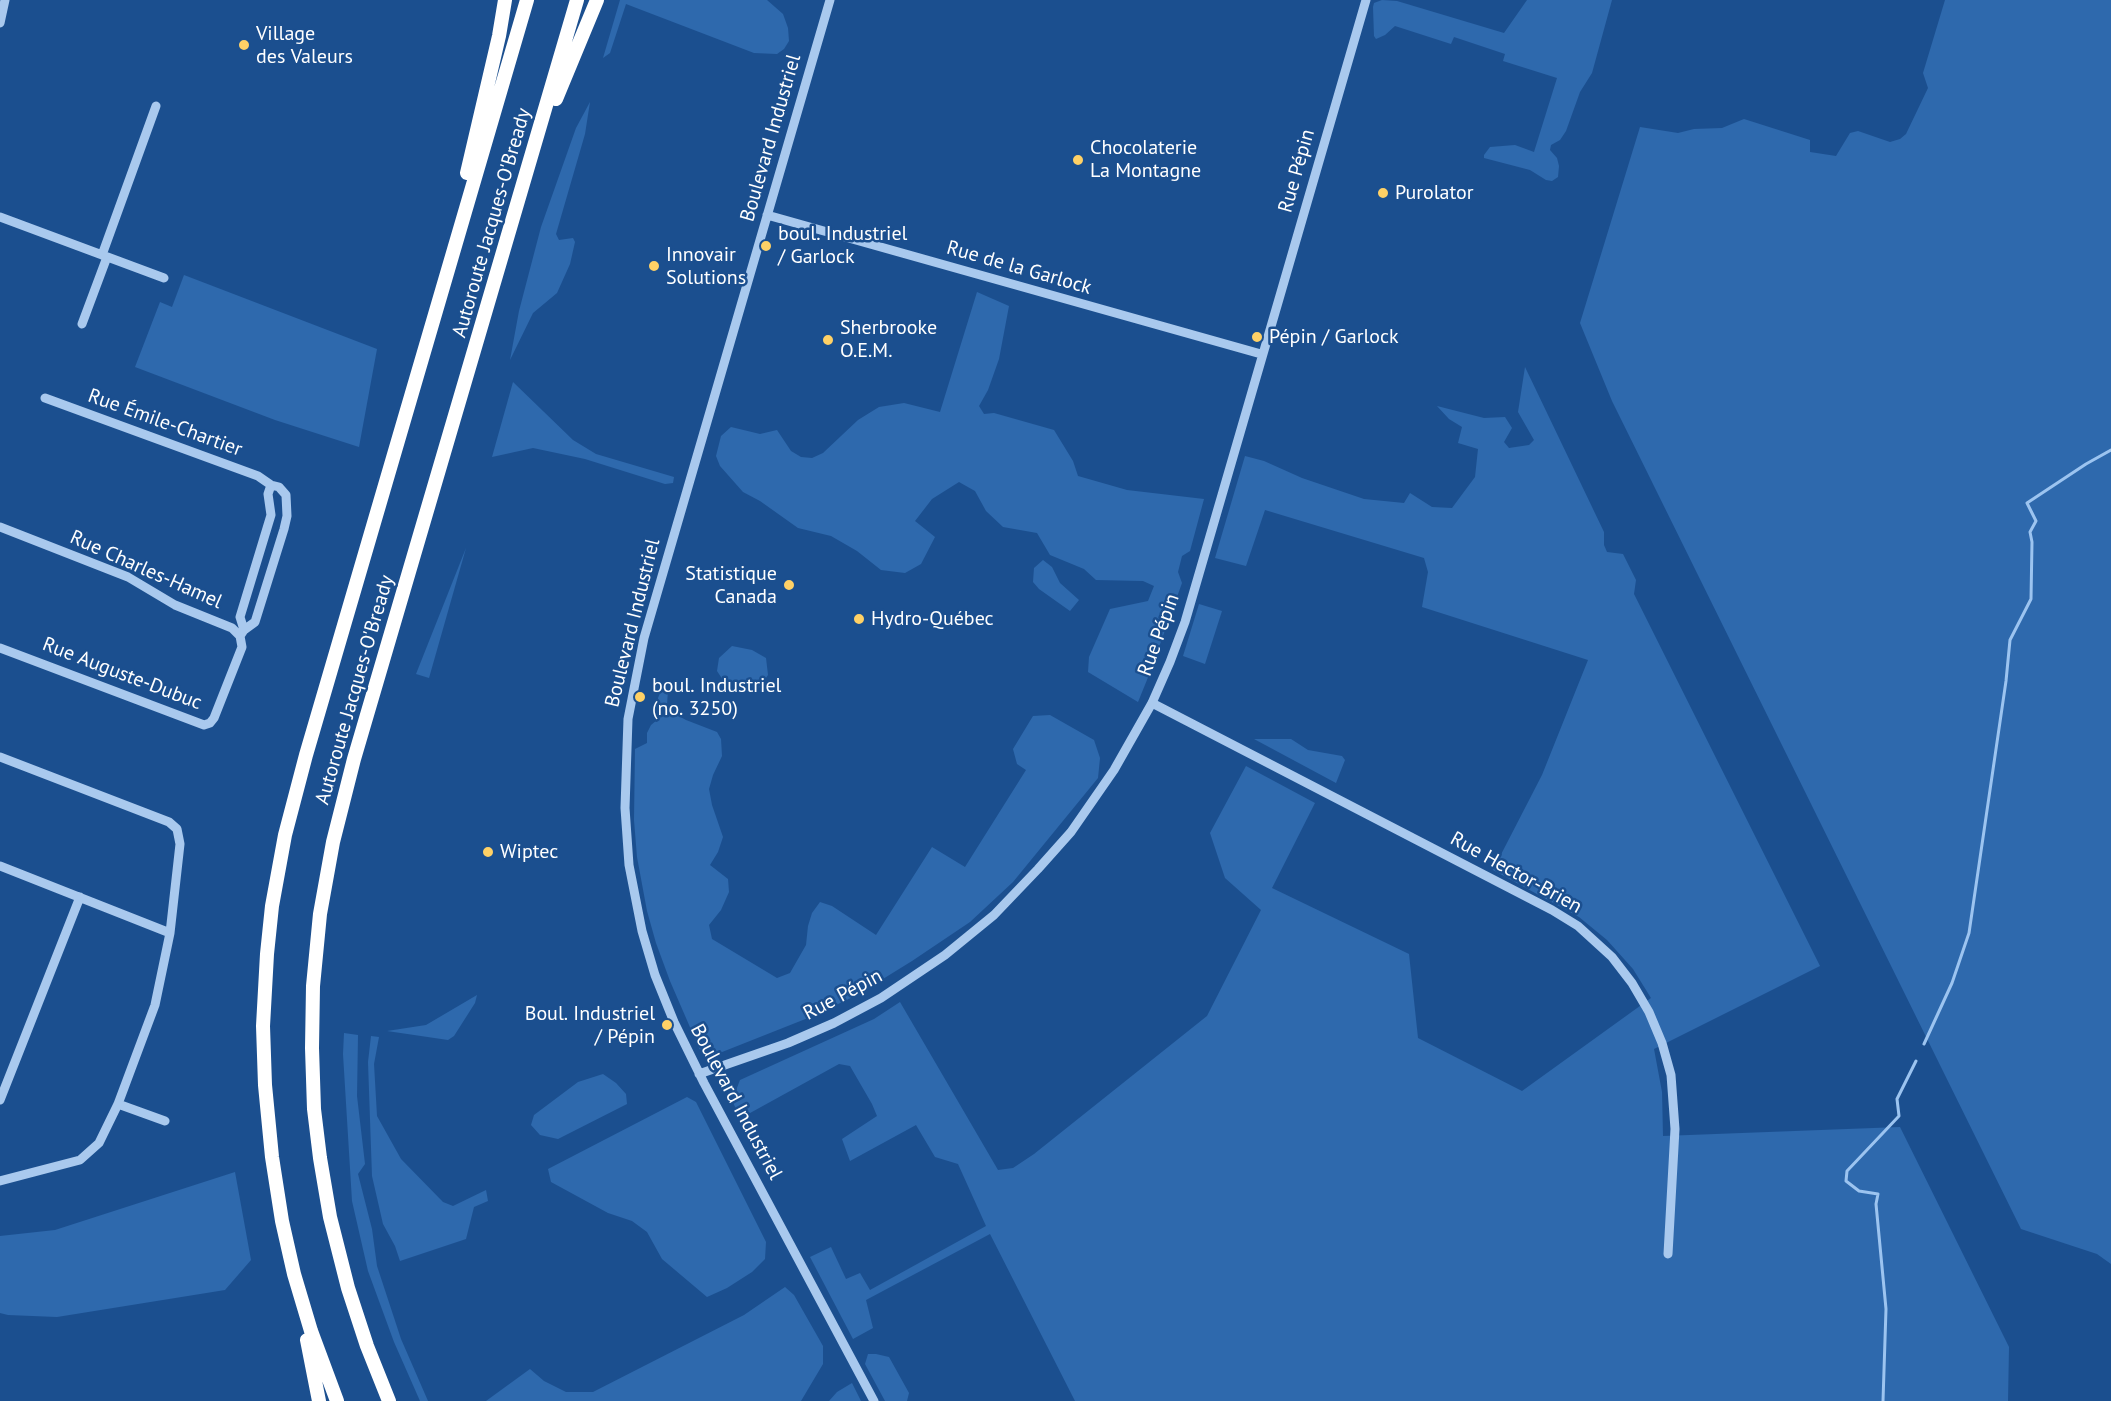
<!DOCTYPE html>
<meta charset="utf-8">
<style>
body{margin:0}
canvas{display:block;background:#1b4f8f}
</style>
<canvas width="2111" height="1401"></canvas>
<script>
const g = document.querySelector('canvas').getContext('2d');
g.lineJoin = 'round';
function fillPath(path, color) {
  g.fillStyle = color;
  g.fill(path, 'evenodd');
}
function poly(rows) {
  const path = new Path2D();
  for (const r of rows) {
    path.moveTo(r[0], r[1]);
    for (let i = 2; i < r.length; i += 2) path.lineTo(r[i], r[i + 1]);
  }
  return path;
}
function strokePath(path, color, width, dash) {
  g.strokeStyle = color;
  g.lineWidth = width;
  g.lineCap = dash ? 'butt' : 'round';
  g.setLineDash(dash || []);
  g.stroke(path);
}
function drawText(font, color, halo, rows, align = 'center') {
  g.font = font + ' "PT Sans",sans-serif';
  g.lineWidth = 5;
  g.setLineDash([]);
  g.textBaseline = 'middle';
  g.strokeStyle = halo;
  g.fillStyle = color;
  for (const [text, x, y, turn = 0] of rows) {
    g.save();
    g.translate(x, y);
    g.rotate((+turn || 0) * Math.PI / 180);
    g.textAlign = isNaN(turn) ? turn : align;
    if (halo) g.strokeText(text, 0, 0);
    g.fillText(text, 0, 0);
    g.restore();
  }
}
fillPath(poly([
 [620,0,767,0,783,14,788,28,789,41,784,49,777,54,754,53,626,4,610,53,603,58],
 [1382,0,1397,1,1504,33,1527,0,1612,0,1592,73,1580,92,1566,131,1560,140,1551,145,1550,150,1557,158,1559,166,1558,177,1552,181,1546,180,1530,170,1484,158,1484,155,1490,147,1515,145,1534,152,1557,78,1503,61,1505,54,1454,37,1451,44,1395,26,1385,35,1376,39,1374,36,1373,7,1374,3],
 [1945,0,2111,0,2111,1264,2097,1254,2021,1229,1612,401,1580,323,1640,127,1678,133,1694,129,1722,128,1744,119,1810,140,1810,152,1836,156,1850,133,1858,131,1890,142,1900,139,1906,134,1928,88,1923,73],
 [590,102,585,134,556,234,559,240,573,238,575,242,570,264,557,293,533,313,510,360,519,311,541,227,576,128],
 [184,275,377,349,359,447,275,420,135,367,160,302,172,307],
 [977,292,1009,306,999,359,988,390,979,406,984,414,994,413,1054,430,1073,461,1078,476,1127,490,1204,499,1190,551,1182,556,1178,572,1182,583,1149,675,1138,702,1088,672,1089,657,1110,609,1148,601,1154,586,1143,581,1096,580,1084,569,1050,555,1037,533,1003,527,986,511,975,491,959,482,932,499,915,521,935,537,921,564,905,573,881,570,857,551,831,536,798,528,760,501,743,492,720,466,716,456,721,436,731,427,760,434,777,430,791,451,801,457,812,458,823,453,858,420,879,407,904,403,940,412],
 [1525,367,1604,532,1604,545,1607,552,1623,554,1636,580,1634,594,1820,966,1654,1049,1662,1092,1663,1136,1900,1127,2009,1347,2008,1401,1075,1401,990,1234,866,1300,873,1328,853,1339,810,1257,831,1247,846,1279,860,1273,870,1290,986,1226,958,1164,935,1157,916,1125,850,1161,842,1139,877,1116,872,1104,850,1066,839,1064,741,1118,732,1101,740,1080,874,1019,900,1002,998,1170,1013,1168,1034,1154,1207,1016,1261,910,1225,878,1210,833,1246,766,1315,803,1272,888,1409,954,1418,1038,1522,1091,1651,998,1633,969,1607,940,1579,917,1493,870,1542,775,1588,660,1422,607,1428,572,1424,558,1265,510,1246,566,1215,558,1245,456,1264,461,1302,478,1364,499,1404,503,1410,493,1432,507,1452,508,1475,477,1478,449,1458,443,1462,427,1449,419,1437,406,1484,418,1505,417,1512,428,1504,442,1509,448,1529,445,1534,440,1518,412],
 [513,382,573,440,596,454,674,477,673,483,665,484,585,459,533,448,492,457],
 [466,548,429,678,416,674],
 [1043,560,1052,567,1060,583,1079,600,1070,611,1039,589,1033,582,1034,568],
 [1199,604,1222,611,1205,664,1183,656],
 [732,646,752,650,766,658,768,675,759,688,754,692,751,693,737,684,723,680,717,671,719,658],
 [662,688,668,690,667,705,673,713,686,720,717,732,721,739,722,756,713,775,709,789,712,805,723,837,718,852,710,865,728,879,729,892,721,910,709,925,712,939,777,978,790,973,806,945,808,926,812,913,820,902,832,906,876,935,932,847,965,867,1026,770,1017,764,1013,749,1033,716,1050,715,1094,740,1100,758,1098,778,1013,882,970,922,912,961,857,995,813,1016,712,1056,704,1056,699,1048,670,981,656,943,647,911,637,857,634,820,635,749,647,743,647,733,651,725,657,720,660,714,658,698],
 [1254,739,1291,739,1308,750,1342,756,1345,760,1336,783],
 [477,995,475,1003,454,1036,448,1040,387,1031,426,1025],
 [344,1033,358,1035,357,1096,365,1164,358,1174,372,1229,377,1266,401,1339,428,1401,420,1401,394,1342,368,1271,352,1201,343,1054],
 [371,1036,379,1037,374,1064,377,1116,401,1159,443,1202,453,1206,486,1190,488,1201,474,1207,466,1239,400,1261,395,1246,383,1224,372,1176,368,1062],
 [603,1074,616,1083,626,1094,627,1104,558,1139,540,1135,531,1125,534,1115,578,1082],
 [687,1097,696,1102,766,1242,765,1259,752,1272,727,1288,707,1297,662,1259,647,1232,632,1221,608,1213,551,1182,548,1169],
 [235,1172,251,1260,225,1290,57,1317,8,1315,0,1313,0,1236,55,1230],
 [785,1287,794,1295,823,1346,823,1364,801,1401,486,1401,530,1369,544,1381,566,1392,593,1392,744,1315],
 [868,1354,876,1354,889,1357,909,1393,907,1401,885,1401,865,1364],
 [852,1383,861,1401,829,1401,837,1392]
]), '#2e69ad');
strokePath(poly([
 [1924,1044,1952,983,1969,933,2006,681,2010,640,2031,599,2032,542,2030,532,2036,521,2027,503,2086,464,2111,450],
 [1883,1401,1886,1309,1876,1204,1878,1194,1859,1191,1846,1181,1847,1171,1899,1116,1897,1099,1916,1061]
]), '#9cc4f0', 3);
strokePath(poly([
 [830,0,644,638,628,719,625,808,629,865,642,931,655,975,674,1022,704,1083,874,1401],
 [0,23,5,0],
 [767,215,1261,354],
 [0,217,164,278],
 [102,255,156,106],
 [82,324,107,257],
 [45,398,258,476,271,485,279,487,286,495,287,516,284,529,255,622,244,630,240,636],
 [0,527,128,577,175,605,232,628,240,636,242,647,214,718,210,723,204,725,0,648],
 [244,630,240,617,271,515,268,494,271,485],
 [1152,703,1552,910,1578,926,1612,957,1632,983,1649,1012,1662,1043,1671,1075,1675,1129,1668,1254],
 [0,757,169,822,177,829,180,844,170,933,155,1005,118,1104,99,1143,80,1160,0,1181],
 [0,866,170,933],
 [699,1074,788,1043,834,1023,881,998,945,955,994,915,1038,869,1071,832,1114,770,1152,703,1170,662,1185,622,1366,0],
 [0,1100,80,897],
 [118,1104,165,1121]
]), '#a9c9ee', 9);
strokePath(poly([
 [556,99,597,0],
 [467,173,499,36,505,0],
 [307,1340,319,1401],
 [337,1401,311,1331,294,1274,282,1221,272,1157,265,1085,263,1026,267,954,272,906,285,835,306,755,527,0],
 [389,1401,367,1346,348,1288,330,1217,320,1158,314,1109,312,1048,313,986,320,914,333,842,354,759,577,0]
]), '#fff', 14);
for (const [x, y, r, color] of [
 [244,45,6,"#ffd166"],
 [1078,160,6,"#ffd166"],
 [1383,193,6,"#ffd166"],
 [766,246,6,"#ffd166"],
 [654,266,6,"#ffd166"],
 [1257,337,6,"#ffd166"],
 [828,340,6,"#ffd166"],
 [789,585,6,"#ffd166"],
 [859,619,6,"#ffd166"],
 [640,697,6,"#ffd166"],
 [488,852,6,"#ffd166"],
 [667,1025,6,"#ffd166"]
]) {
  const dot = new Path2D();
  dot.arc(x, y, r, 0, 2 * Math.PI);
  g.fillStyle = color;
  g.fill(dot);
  strokePath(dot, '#1b4f8f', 2);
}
drawText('20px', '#fff', '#1b4f8f', [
 ["Village",256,34],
 ["des Valeurs",256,57],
 ["Chocolaterie",1090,148],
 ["La Montagne",1090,171],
 ["Purolator",1395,193],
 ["boul. Industriel",778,234],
 ["/ Garlock",778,257],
 ["Innovair",666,255],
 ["Solutions",666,278],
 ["Sherbrooke",840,328],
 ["O.E.M.",840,351],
 ["Pépin / Garlock",1269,337],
 ["Statistique",777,574,"right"],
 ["Canada",777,597,"right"],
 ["Hydro-Québec",871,619],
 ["boul. Industriel",652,686],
 ["(no. 3250)",652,709],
 ["Wiptec",500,852],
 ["Boul. Industriel",655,1014,"right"],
 ["/ Pépin",655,1037,"right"]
], 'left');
drawText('20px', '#fff', '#1b4f8f', [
 ["Boulevard Industriel",771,138,-74],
 ["Rue Pépin",1297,171,-74],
 ["Autoroute Jacques-O'Bready",492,223,-74],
 ["Rue de la Garlock",1019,268,16],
 ["Rue Émile-Chartier",165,423,20],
 ["Rue Charles-Hamel",146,570,24],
 ["Boulevard Industriel",633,623,-76],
 ["Rue Pépin",1159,635,-70],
 ["Rue Auguste-Dubuc",122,674,21],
 ["Autoroute Jacques-O'Bready",355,690,-74],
 ["Rue Hector-Brien",1516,873,29],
 ["Rue Pépin",843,995,-28],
 ["Boulevard Industriel",736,1102,62]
]);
</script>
